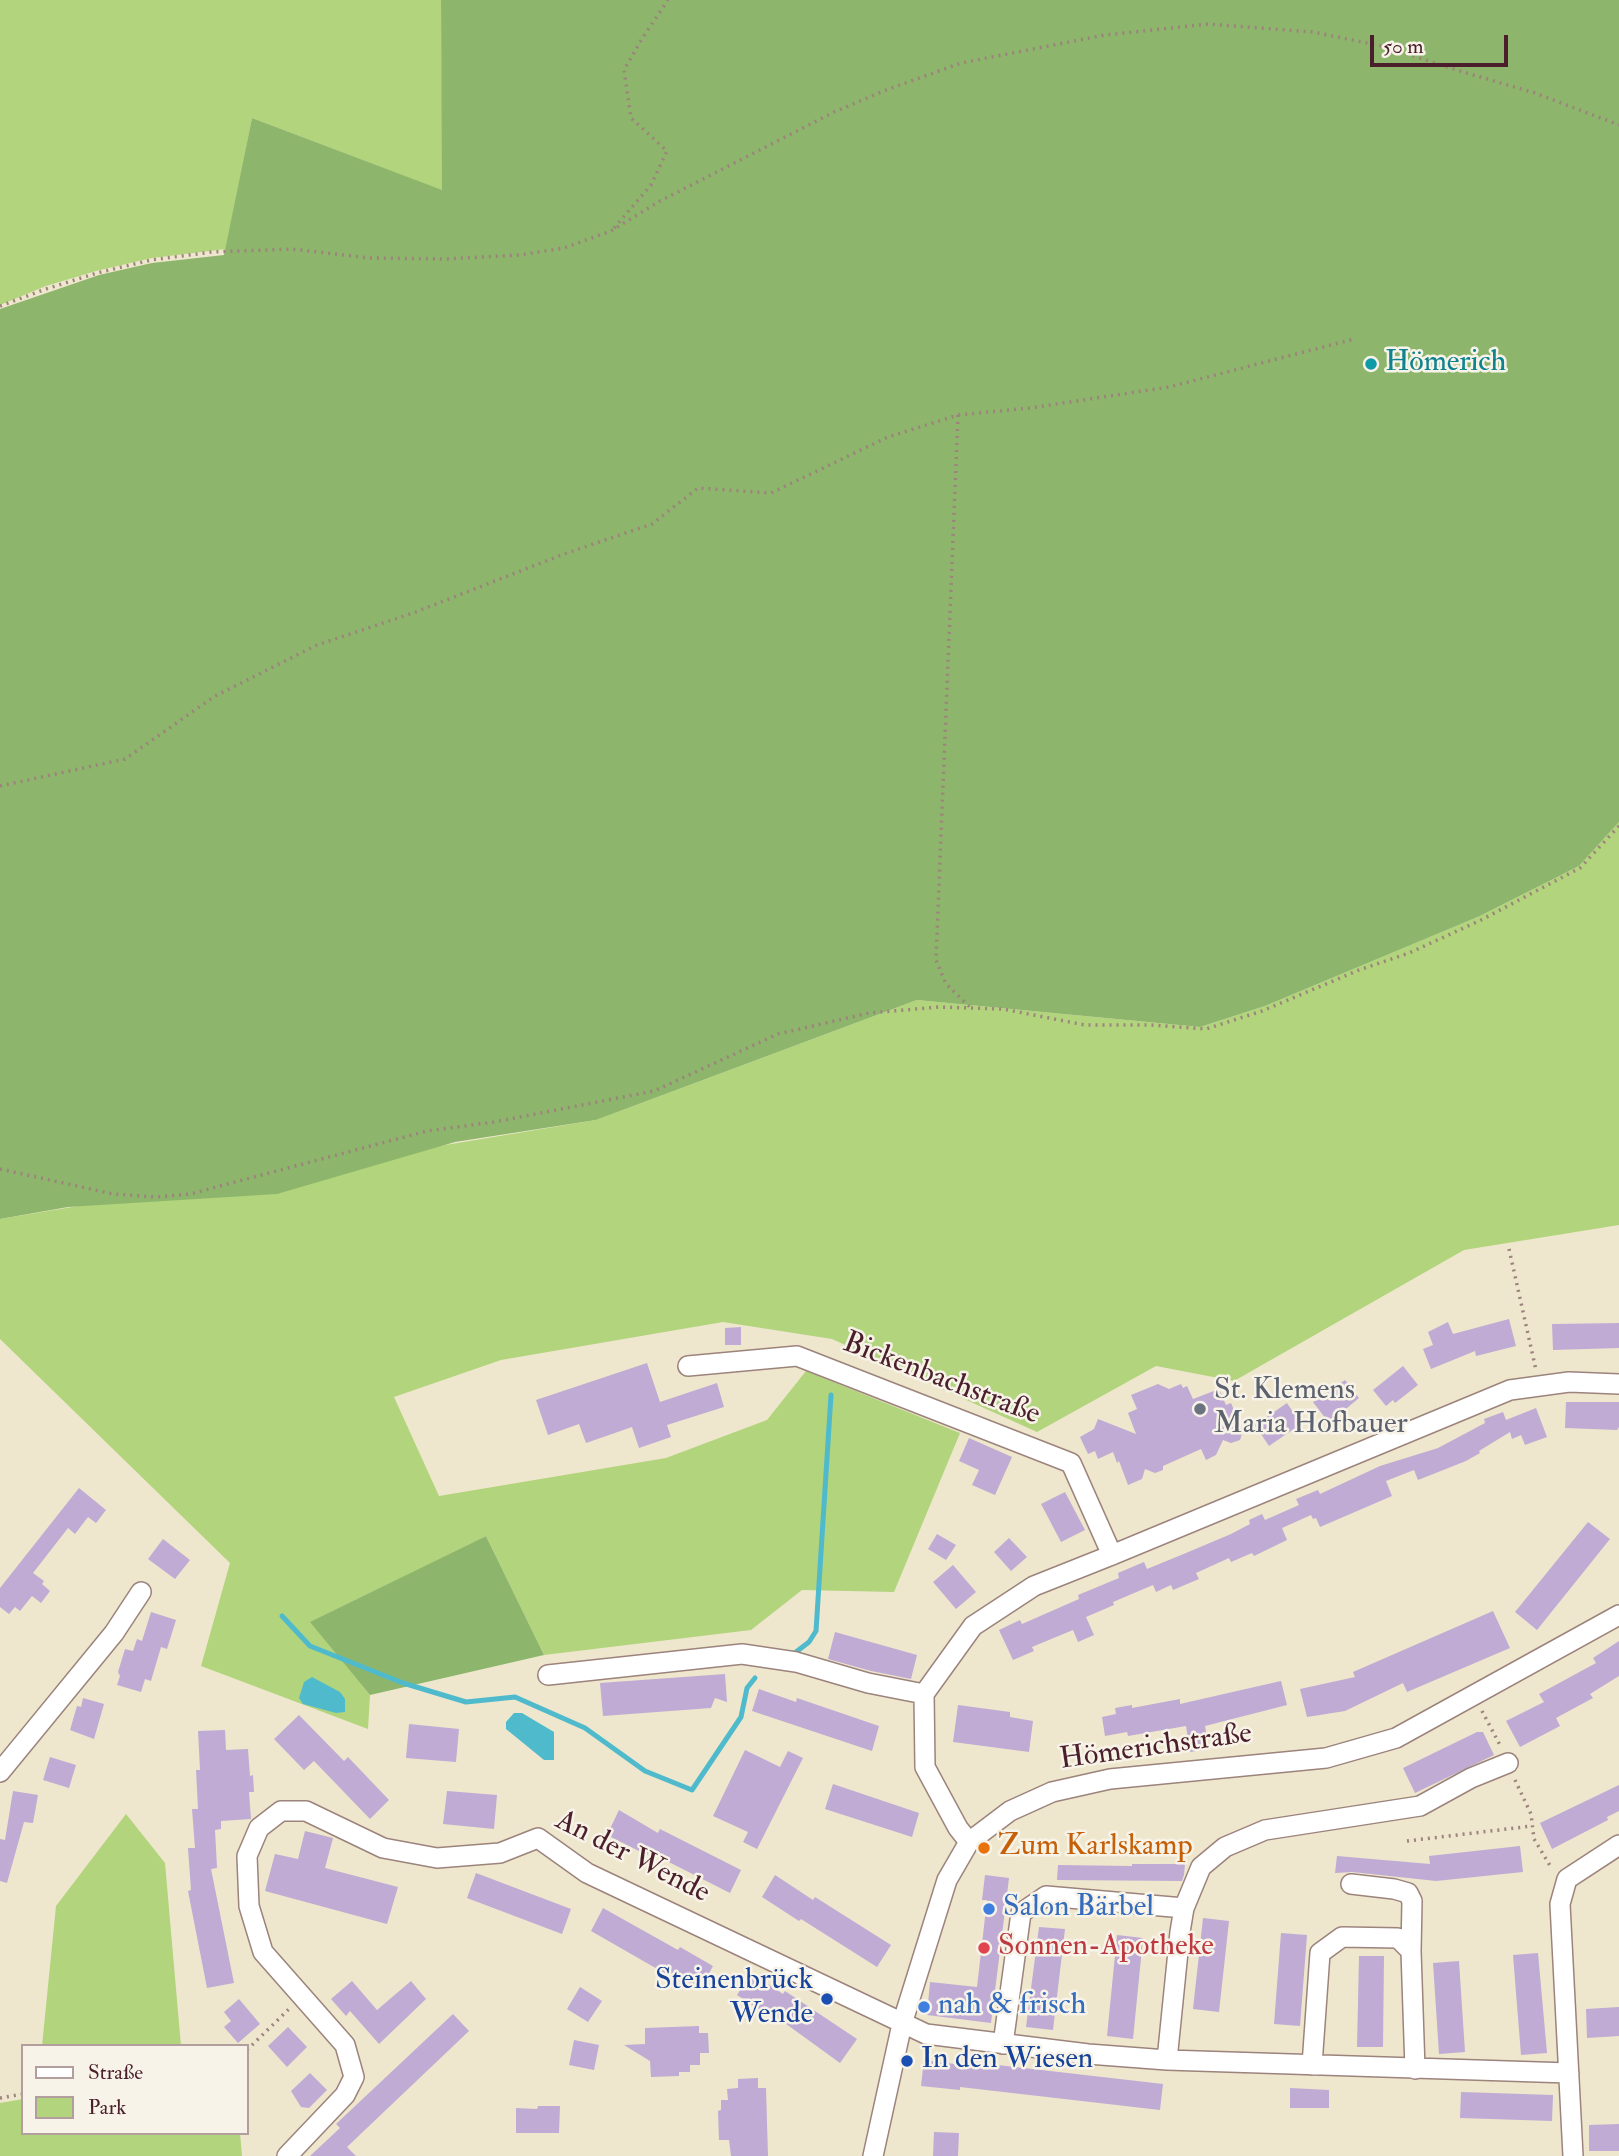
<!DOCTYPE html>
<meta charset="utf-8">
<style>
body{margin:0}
#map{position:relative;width:1619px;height:2156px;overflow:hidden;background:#eee7cd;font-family:"IM FELL Double Pica",serif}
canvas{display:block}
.legend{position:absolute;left:21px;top:2044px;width:228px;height:91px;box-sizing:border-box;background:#f7f3e8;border:2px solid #b29e9c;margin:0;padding:9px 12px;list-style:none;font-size:21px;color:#4a1f2b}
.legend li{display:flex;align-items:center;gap:14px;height:35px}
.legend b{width:35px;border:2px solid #b29e9c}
.scale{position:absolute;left:1370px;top:35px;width:138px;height:32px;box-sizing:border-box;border:4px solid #4a1f2b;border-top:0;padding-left:9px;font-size:21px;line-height:24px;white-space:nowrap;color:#4a1f2b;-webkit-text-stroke:5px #f7f3e8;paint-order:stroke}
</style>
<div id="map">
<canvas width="1619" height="2156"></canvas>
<ul class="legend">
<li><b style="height:9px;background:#fff"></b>Straße</li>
<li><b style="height:19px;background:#b2d47c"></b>Park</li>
</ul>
<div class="scale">50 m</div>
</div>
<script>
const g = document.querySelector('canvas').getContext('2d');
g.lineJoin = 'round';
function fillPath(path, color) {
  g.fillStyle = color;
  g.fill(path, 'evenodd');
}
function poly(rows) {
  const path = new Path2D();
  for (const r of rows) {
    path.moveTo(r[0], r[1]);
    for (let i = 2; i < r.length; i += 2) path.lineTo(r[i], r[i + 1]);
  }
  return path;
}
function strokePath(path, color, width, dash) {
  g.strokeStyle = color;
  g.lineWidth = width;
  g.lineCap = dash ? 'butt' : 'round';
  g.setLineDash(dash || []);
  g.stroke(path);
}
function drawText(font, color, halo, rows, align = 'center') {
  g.font = font + ' "IM FELL Double Pica",serif';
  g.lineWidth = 5;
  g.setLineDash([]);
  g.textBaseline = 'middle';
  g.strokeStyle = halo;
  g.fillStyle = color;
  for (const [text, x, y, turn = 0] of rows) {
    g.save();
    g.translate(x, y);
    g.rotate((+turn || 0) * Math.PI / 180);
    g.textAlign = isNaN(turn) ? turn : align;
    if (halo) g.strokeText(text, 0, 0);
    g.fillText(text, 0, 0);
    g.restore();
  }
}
fillPath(poly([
 [0,0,441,0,443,191,252,118,226,249,152,258,96,271,46,286,0,305],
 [1619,822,1619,1225,1464,1250,1234,1381,1156,1366,1037,1432,832,1339,723,1322,501,1360,394,1397,439,1496,666,1458,767,1420,806,1371,960,1433,894,1592,802,1590,751,1630,544,1655,486,1536,311,1622,370,1695,368,1729,201,1666,230,1563,0,1339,0,1219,596,1120,917,1000,1200,1027,1265,1006,1480,916,1579,866],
 [126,1814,165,1863,181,2046,42,2046,56,1906],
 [23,2099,23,2133,240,2133,242,2156,0,2156,0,2103]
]), '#b2d47c');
fillPath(poly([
 [441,0,1619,0,1619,822,1579,866,1480,916,1265,1006,1200,1027,917,1000,596,1120,455,1142,277,1194,68,1207,0,1219,0,309,99,275,152,263,224,255,252,118,442,190],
 [486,1536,544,1655,370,1695,310,1622]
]), '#8db66c');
fillPath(poly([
 [312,1677,340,1692,345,1699,345,1712,336,1713,303,1704,299,1698,304,1682],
 [514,1713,522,1713,554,1732,554,1760,544,1760,506,1729,506,1722]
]), '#50bacd');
strokePath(poly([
 [282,1616,310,1646,403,1683,466,1702,515,1697,585,1728,645,1771,692,1790,741,1717,747,1688,755,1678],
 [796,1652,809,1642,816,1631,831,1395]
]), '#50bacd', 5);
fillPath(poly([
 [1509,1319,1516,1346,1476,1356,1475,1351,1431,1369,1423,1349,1433,1345,1428,1332,1448,1322,1453,1334],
 [1619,1323,1619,1348,1553,1350,1552,1324],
 [741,1327,741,1345,725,1345,725,1328],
 [647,1363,660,1402,717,1383,724,1407,667,1425,671,1437,639,1448,632,1427,586,1443,579,1424,548,1435,536,1400],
 [1403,1366,1418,1385,1395,1403,1393,1400,1386,1406,1373,1390],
 [1345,1380,1359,1398,1329,1423,1313,1402],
 [1158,1384,1169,1389,1181,1384,1183,1388,1187,1386,1193,1399,1219,1389,1226,1405,1231,1403,1243,1431,1240,1440,1231,1443,1223,1440,1216,1455,1206,1460,1201,1449,1163,1466,1163,1470,1155,1473,1145,1469,1142,1479,1128,1485,1119,1461,1117,1463,1113,1452,1098,1459,1095,1451,1088,1454,1080,1437,1094,1429,1098,1419,1136,1434,1128,1413,1137,1409,1131,1395],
 [1566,1402,1619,1402,1619,1427,1617,1430,1565,1428],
 [1287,1403,1301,1424,1269,1446,1255,1425],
 [1536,1408,1547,1437,1525,1445,1521,1435,1512,1439,1510,1432,1479,1451,1480,1453,1466,1461,1418,1480,1414,1470,1386,1481,1392,1496,1320,1527,1316,1518,1313,1519,1311,1515,1282,1528,1287,1540,1254,1556,1252,1553,1231,1562,1229,1558,1196,1573,1199,1579,1173,1590,1171,1585,1156,1592,1153,1585,1113,1602,1114,1605,1086,1617,1094,1635,1078,1642,1073,1630,1032,1647,1034,1651,1013,1660,999,1630,1020,1620,1022,1624,1079,1599,1078,1595,1119,1578,1118,1573,1144,1562,1147,1569,1186,1553,1231,1534,1250,1524,1249,1520,1262,1514,1265,1520,1299,1505,1296,1499,1318,1490,1320,1494,1380,1466,1438,1448,1485,1423,1484,1419,1503,1412,1506,1420],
 [969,1438,1012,1457,995,1495,972,1485,979,1470,959,1461],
 [79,1488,106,1510,96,1523,88,1517,75,1534,68,1528,33,1573,44,1581,42,1584,50,1591,41,1603,32,1596,20,1611,15,1607,9,1614,0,1607,0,1588],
 [1065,1492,1085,1530,1061,1542,1041,1504],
 [1588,1522,1610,1539,1537,1630,1515,1612],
 [937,1534,956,1545,946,1560,928,1549],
 [1009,1538,1027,1557,1011,1571,994,1552],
 [163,1539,190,1560,175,1579,148,1559],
 [953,1565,976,1592,956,1609,933,1582],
 [1493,1611,1510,1648,1407,1692,1403,1683,1345,1711,1307,1717,1300,1689,1355,1677,1353,1672],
 [151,1612,176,1620,167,1649,161,1647,151,1681,145,1679,141,1692,117,1685,120,1676,118,1672,125,1649,133,1651,137,1639,142,1641],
 [835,1632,917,1655,911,1679,871,1671,828,1659],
 [1619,1641,1619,1676,1590,1694,1593,1698,1556,1718,1560,1726,1520,1747,1506,1721,1544,1702,1539,1694,1596,1663,1593,1658],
 [725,1674,727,1702,715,1698,711,1708,603,1716,600,1683],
 [1281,1681,1287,1705,1205,1726,1209,1749,1190,1752,1186,1726,1128,1736,1127,1732,1105,1736,1102,1717,1116,1714,1115,1708,1132,1705,1132,1708,1180,1699,1180,1704],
 [759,1689,796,1702,797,1698,879,1726,872,1751,752,1711],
 [83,1698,104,1704,94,1739,70,1730,77,1706,81,1707],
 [958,1705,1010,1712,1010,1717,1033,1721,1029,1752,953,1742],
 [299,1715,344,1761,348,1757,389,1800,370,1819,314,1761,304,1770,274,1739],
 [409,1724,459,1729,456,1762,406,1758],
 [225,1730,226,1750,248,1749,250,1776,253,1775,254,1792,249,1792,251,1819,221,1821,221,1829,215,1830,217,1868,211,1869,234,1983,207,1988,188,1891,191,1890,188,1848,195,1848,192,1809,198,1809,196,1770,200,1770,198,1731],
 [1477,1732,1483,1732,1494,1755,1415,1793,1403,1768],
 [745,1750,780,1767,788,1751,803,1758,757,1849,743,1842,748,1832,713,1816],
 [50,1757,76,1765,69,1788,43,1780],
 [833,1784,919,1813,912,1837,825,1809],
 [1619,1785,1619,1811,1607,1817,1608,1820,1552,1849,1540,1823],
 [13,1791,38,1795,33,1823,24,1822,7,1883,0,1881,0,1839,5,1840],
 [447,1791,497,1795,494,1829,443,1824],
 [619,1810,658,1833,660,1829,741,1870,730,1893,649,1852,647,1855,607,1835],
 [305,1831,333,1838,325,1868,398,1887,387,1924,265,1891,275,1854,298,1859],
 [1520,1846,1523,1872,1436,1881,1352,1872,1335,1873,1337,1856,1430,1864,1429,1856],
 [1132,1864,1185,1864,1184,1875,1182,1881,1057,1880,1058,1865,1132,1866],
 [476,1873,571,1909,562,1934,467,1898],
 [775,1875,813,1900,815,1897,891,1945,877,1967,801,1919,799,1921,762,1897],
 [985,1875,1009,1878,991,2023,927,2015,930,1982,977,1987,987,1900,982,1900],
 [603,1908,678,1950,680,1947,713,1966,701,1989,667,1971,666,1974,591,1931],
 [1203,1918,1229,1921,1219,2012,1193,2009],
 [1039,1927,1065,1929,1053,2030,1026,2027],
 [1281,1933,1307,1935,1300,2026,1274,2024],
 [1117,1935,1143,1938,1133,2039,1107,2036],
 [1538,1953,1547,2053,1521,2055,1513,1955],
 [1359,1956,1384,1956,1383,2047,1357,2047],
 [1459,1961,1465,2052,1439,2054,1433,1963],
 [751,1973,783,1994,785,1991,857,2039,840,2063,771,2013,769,2016,737,1995],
 [352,1981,377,2010,411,1981,426,1999,379,2044,350,2011,346,2016,331,1999],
 [580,1987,602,2001,588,2022,567,2009],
 [239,1999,260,2024,238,2043,224,2027,231,2021,224,2012],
 [1619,2007,1619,2036,1587,2038,1586,2009],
 [453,2014,469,2031,347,2147,356,2156,310,2156,340,2128,336,2124],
 [699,2026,699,2033,708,2033,709,2053,700,2053,700,2065,690,2065,690,2072,679,2072,679,2076,651,2077,650,2061,624,2045,645,2044,645,2028],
 [288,2027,307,2047,287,2067,268,2046],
 [574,2040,599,2045,594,2070,569,2065],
 [924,2060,962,2065,963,2061,1163,2084,1160,2110,960,2087,960,2090,921,2086],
 [310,2073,327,2090,309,2108,301,2107,291,2091],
 [758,2078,758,2088,766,2088,768,2156,731,2156,729,2140,719,2140,718,2111,721,2110,721,2100,728,2100,727,2089,738,2088,738,2079],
 [1290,2088,1329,2090,1329,2108,1290,2108],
 [1461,2092,1553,2095,1552,2121,1460,2118],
 [538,2106,560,2106,559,2133,516,2133,516,2108,537,2109],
 [1619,2124,1619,2151,1589,2151,1589,2125],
 [934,2132,959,2133,958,2156,933,2156]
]), '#bfabd4');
const minor = poly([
 [688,1366,797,1356,1071,1463,1112,1555],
 [548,1675,742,1654,796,1662,868,1683,924,1694],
 [0,1772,114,1633,141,1592],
 [969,1842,958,1828,925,1767,924,1694,973,1626,1034,1586,1112,1555,1510,1390,1569,1382,1619,1384],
 [1351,1884,1394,1889,1408,1893,1412,1901,1411,1951],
 [1003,2044,1021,1913,1046,1896,1184,1908],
 [1167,2060,1180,1932,1184,1908,1201,1867,1225,1847,1265,1830,1420,1806,1471,1778,1508,1763],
 [1312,2065,1320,1953,1342,1937,1398,1938,1411,1951,1415,2069],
 [287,2156,345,2095,354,2077,345,2045,263,1952,249,1906,247,1856,259,1828,281,1811,306,1811,383,1848,437,1858,500,1853,538,1838,587,1873,926,2034,1088,2054,1167,2060,1569,2073],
 [873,2156,902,2024,947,1880,969,1842,1010,1811,1052,1792,1110,1779,1326,1758,1396,1738,1619,1615],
 [1573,2156,1560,1904,1567,1879,1619,1845]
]);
strokePath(minor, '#9c837c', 22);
strokePath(poly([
 [614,228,651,185,667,151,631,118,624,70,643,37,668,0],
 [0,306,46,289,97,273,151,260,212,252,292,249,370,258,446,259,520,255,564,248,611,231,660,201,834,112,886,90,961,63,1105,35,1208,24,1313,32,1382,46,1460,71,1535,93,1619,125],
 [958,415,936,960,946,984,970,1007],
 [0,786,125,759,215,696,317,645,413,613,564,554,652,524,698,488,771,493,888,437,958,415,1030,408,1169,387,1354,339],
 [0,1169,113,1194,156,1197,190,1194,427,1131,494,1122,654,1091,778,1034,869,1013,939,1007,1003,1009,1085,1025,1151,1025,1206,1029,1262,1011,1359,970,1409,953,1481,920,1580,868,1619,826],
 [1509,1249,1536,1370],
 [1482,1711,1501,1747],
 [1515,1780,1531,1814,1534,1839,1552,1869],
 [1407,1841,1532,1826],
 [247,2050,290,2008],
 [0,2098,23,2094]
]), '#9c837c', 3.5, [2, 5]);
strokePath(minor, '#fff', 19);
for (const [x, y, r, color] of [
 [1371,364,7,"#0f9aa8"],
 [1200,1409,7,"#6b7280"],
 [984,1848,7,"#e8710a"],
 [989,1909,7,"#3f7fe0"],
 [984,1948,7,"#e0444e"],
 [827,1999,7,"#1a4fb4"],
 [924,2007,7,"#3f7fe0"],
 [907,2061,7,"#1a4fb4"]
]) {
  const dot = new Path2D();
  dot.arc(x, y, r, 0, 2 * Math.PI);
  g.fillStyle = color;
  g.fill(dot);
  strokePath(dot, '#f7f3e8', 2.5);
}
drawText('30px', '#0d838f', '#f7f3e8', [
 ["Hömerich",1385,364]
], 'left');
drawText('30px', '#4a1f2b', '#f7f3e8', [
 ["Bickenbachstraße",941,1380,21],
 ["Hömerichstraße",1156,1748,-8],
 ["An der Wende",632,1858,27]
]);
drawText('30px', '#5b616d', '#f7f3e8', [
 ["St. Klemens",1214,1392],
 ["Maria Hofbauer",1214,1426]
], 'left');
drawText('30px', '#c56008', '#f7f3e8', [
 ["Zum Karlskamp",998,1848]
], 'left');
drawText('30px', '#366cbe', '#f7f3e8', [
 ["Salon Bärbel",1003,1909],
 ["nah & frisch",938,2007]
], 'left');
drawText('30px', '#be3a42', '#f7f3e8', [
 ["Sonnen-Apotheke",998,1948]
], 'left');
drawText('30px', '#164399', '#f7f3e8', [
 ["Steinenbrück",813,1982],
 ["Wende",813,2016],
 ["In den Wiesen",921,2061,"left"]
], 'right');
</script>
